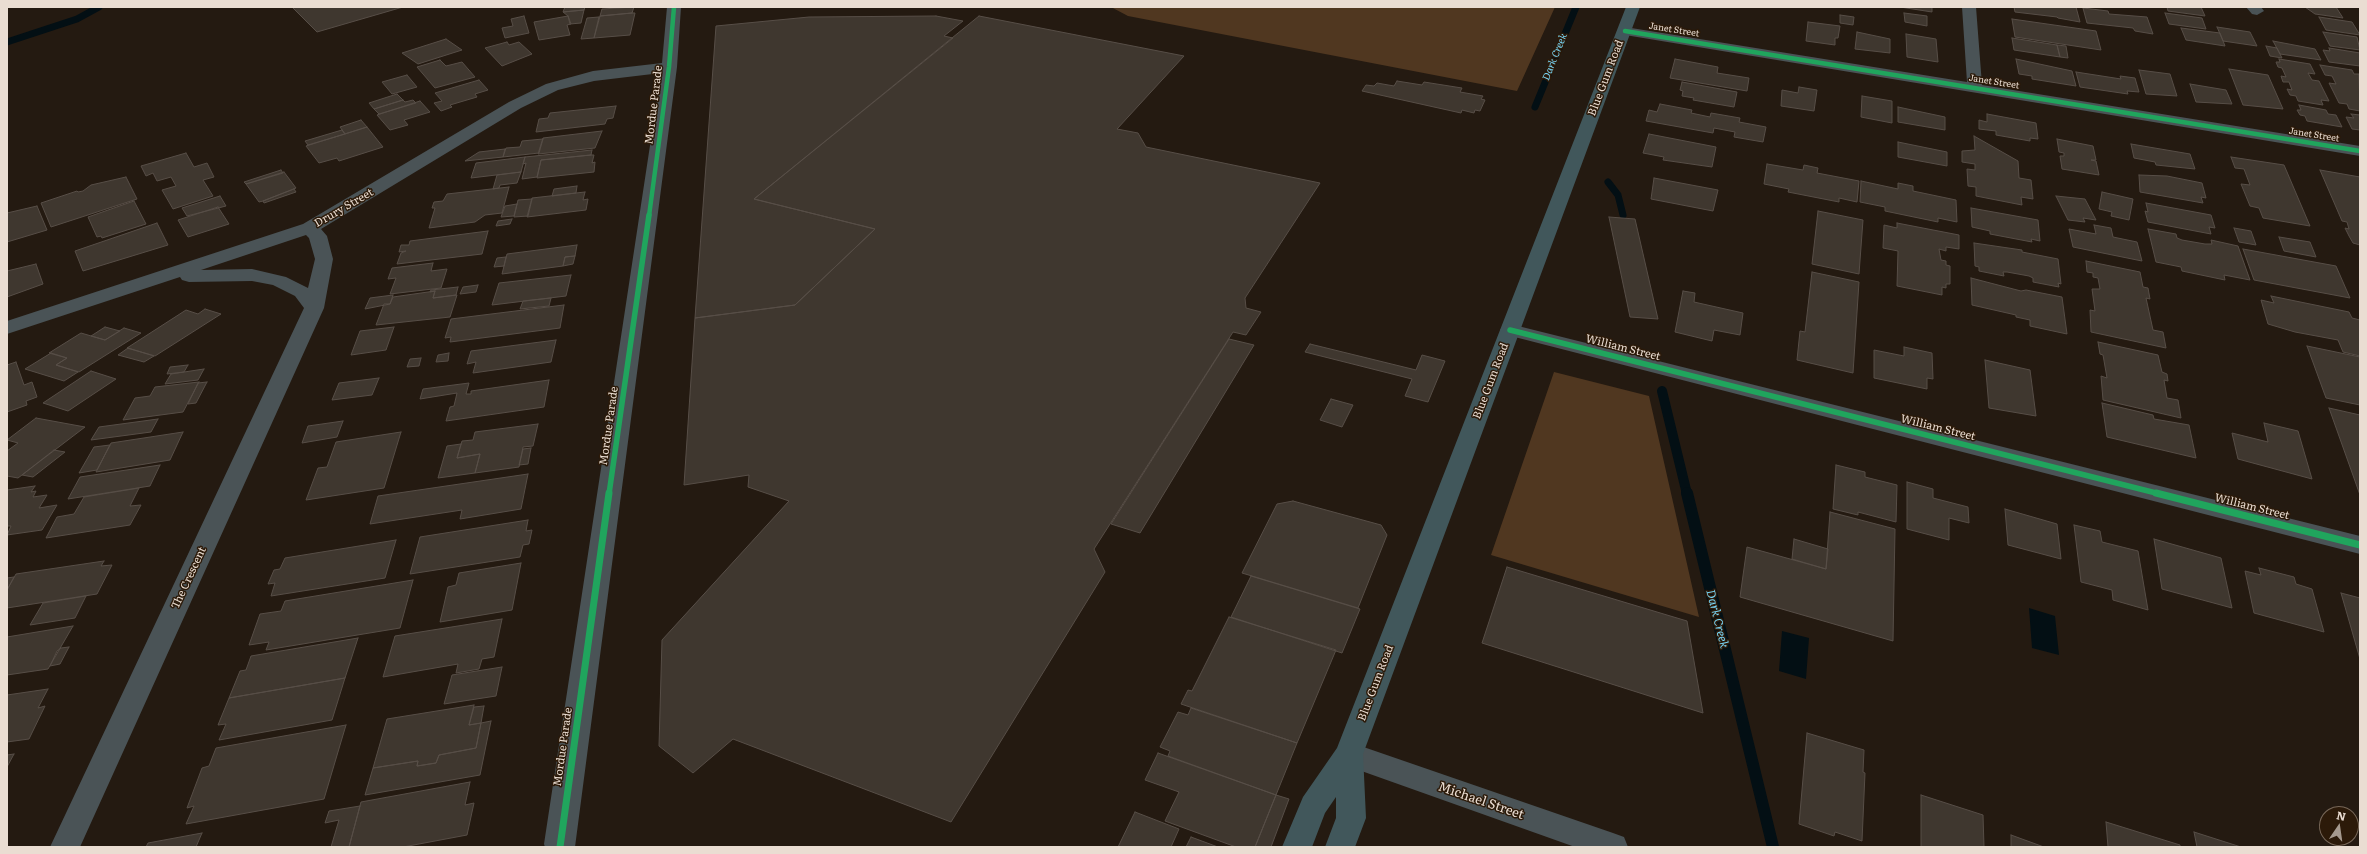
<!DOCTYPE html>
<style>
body{margin:0}
#map{position:relative;width:2367px;height:854px;overflow:hidden;background:#241a11;font-family:Literata,serif}
canvas{display:block}
.frame{position:absolute;inset:0;border:8px solid #eaddd2;pointer-events:none}
.north{position:absolute;left:2319px;top:806px;width:40px;height:40px;box-sizing:border-box;background:#2c1a09;border:1px solid #786859;border-radius:50%;rotate:13deg;font-size:11px;font-weight:700;line-height:16px;text-align:center;color:#eaddd2}
.north::after{content:'';display:block;margin:auto;width:14px;height:18px;background:#a5998e;clip-path:polygon(50% 0,100% 100%,50% 72%,0 100%)}
</style>
<div id="map">
<canvas width="2367" height="854"></canvas>
<div class="frame"></div>
<div class="north">N</div>
</div>
<script>
const g = document.querySelector('canvas').getContext('2d');
g.lineJoin = 'round';
function fillPath(path, color) {
  g.fillStyle = color;
  g.fill(path, 'evenodd');
}
function poly(rows) {
  const path = new Path2D();
  for (const r of rows) {
    path.moveTo(r[0], r[1]);
    for (let i = 2; i < r.length; i += 2) path.lineTo(r[i], r[i + 1]);
  }
  return path;
}
function strokePath(path, color, width, dash) {
  g.strokeStyle = color;
  g.lineWidth = width;
  g.lineCap = dash ? 'butt' : 'round';
  g.setLineDash(dash || []);
  g.stroke(path);
}
function drawText(font, color, halo, rows, align = 'center') {
  g.font = font + ' Literata,serif';
  g.lineWidth = 3;
  g.setLineDash([]);
  g.textBaseline = 'middle';
  g.strokeStyle = halo;
  g.fillStyle = color;
  for (const [text, x, y, turn = 0] of rows) {
    g.save();
    g.translate(x, y);
    g.rotate((+turn || 0) * Math.PI / 180);
    g.textAlign = isNaN(turn) ? turn : align;
    if (halo) g.strokeText(text, 0, 0);
    g.fillText(text, 0, 0);
    g.restore();
  }
}
fillPath(poly([
 [1111,7,1555,7,1517,91,1128,16],
 [1554,372,1649,396,1699,617,1491,555]
]), '#503720');
fillPath(poly([
 [2029,608,2055,616,2059,655,2032,648],
 [1782,631,1809,638,1806,679,1779,671]
]), '#030f14');
strokePath(poly([
 [7,42,77,19,99,7],
 [1535,107,1576,7],
 [1608,182,1618,195,1623,215]
]), '#030f14', 7);
strokePath(poly([
 [1662,391,1687,494]
]), '#030f14', 10);
strokePath(poly([
 [1687,493,1773,847]
]), '#030f14', 12);
const building = poly([
 [292,7,403,7,317,32,292,7],
 [565,7,585,7,584,10,563,12,565,7],
 [634,7,632,13,600,16,602,9,634,7],
 [1900,7,1932,7,1932,12,1900,7],
 [2014,7,2076,7,2080,22,2058,18,2057,17,2015,12,2014,7],
 [2167,7,2201,7,2205,16,2168,11,2167,7],
 [2305,7,2336,7,2343,18,2315,14,2305,7],
 [2083,8,2108,11,2109,14,2147,17,2153,34,2135,31,2133,28,2087,23,2083,8],
 [584,10,581,23,570,24,568,16,563,12,584,10],
 [632,13,635,13,630,35,594,38,600,16,632,13],
 [1904,13,1927,16,1927,26,1905,22,1904,13],
 [2165,13,2202,18,2206,29,2169,24,2165,13],
 [1840,15,1854,17,1853,25,1840,23,1840,15],
 [524,16,529,33,505,38,502,28,513,26,511,19,524,16],
 [568,16,571,24,567,25,570,35,539,40,534,22,568,16],
 [936,16,963,21,944,36,953,38,754,199,875,229,795,305,695,318,716,26,809,17,936,16],
 [979,16,1184,56,1117,129,1138,133,1146,147,1320,183,1245,298,1246,308,1261,312,1246,335,1233,332,1094,549,1105,572,951,822,733,739,693,773,659,746,662,640,789,501,748,487,749,475,684,485,695,318,795,305,875,229,754,199,979,16],
 [599,17,594,38,581,39,587,18,599,17],
 [2319,17,2352,22,2360,35,2326,30,2319,17],
 [2012,19,2096,31,2101,50,2015,37,2012,19],
 [1808,22,1840,26,1838,38,1835,38,1835,45,1806,41,1808,22],
 [2217,27,2250,32,2257,46,2223,41,2217,27],
 [2181,28,2220,33,2225,46,2186,40,2181,28],
 [1857,32,1890,39,1890,53,1855,49,1857,32],
 [2323,32,2357,37,2360,50,2330,46,2323,32],
 [1906,34,1936,39,1938,62,1907,57,1906,34],
 [2012,38,2057,45,2060,57,2014,50,2012,38],
 [446,39,462,50,418,64,402,53,446,39],
 [2273,41,2315,49,2321,60,2280,54,2273,41],
 [507,42,509,45,519,42,532,54,502,66,485,48,507,42],
 [2057,45,2066,46,2068,58,2060,57,2057,45],
 [2266,46,2277,48,2282,58,2270,56,2266,46],
 [2329,48,2360,53,2360,66,2329,62,2323,50,2330,51,2329,48],
 [1675,59,1718,67,1717,73,1749,78,1747,91,1670,78,1675,59],
 [2016,59,2072,71,2076,86,2032,79,2032,76,2019,74,2016,59],
 [2279,59,2310,64,2315,74,2308,73,2312,80,2319,81,2329,101,2321,100,2323,105,2298,101,2296,96,2290,95,2287,89,2292,90,2289,82,2283,82,2281,76,2286,77,2282,68,2278,67,2276,62,2280,62,2279,59],
 [440,60,446,66,462,62,475,77,435,88,417,67,440,60],
 [2320,65,2352,70,2354,74,2359,74,2360,111,2349,109,2347,104,2339,103,2329,83,2336,84,2332,76,2325,75,2320,65],
 [2229,69,2268,75,2283,109,2243,105,2229,69],
 [2139,70,2170,74,2177,96,2146,94,2139,70],
 [2076,72,2121,79,2120,76,2135,78,2139,92,2127,91,2128,94,2080,87,2076,72],
 [407,75,417,87,392,94,382,82,407,75],
 [479,80,488,90,475,94,477,97,450,105,452,107,441,111,434,103,442,101,435,93,479,80],
 [1397,81,1422,85,1424,82,1462,88,1460,92,1483,96,1481,99,1485,100,1480,111,1475,110,1474,113,1462,110,1461,113,1362,91,1366,85,1374,86,1377,83,1394,86,1397,81],
 [1682,82,1737,92,1734,107,1693,100,1694,98,1682,96,1683,91,1680,90,1682,82],
 [2190,84,2226,90,2232,104,2196,102,2190,84],
 [1799,87,1817,90,1814,111,1781,106,1782,90,1798,93,1799,87],
 [397,94,403,100,374,109,369,103,397,94],
 [1862,96,1892,101,1892,123,1861,117,1862,96],
 [403,100,405,102,413,100,416,103,379,114,374,109,403,100],
 [420,101,430,112,404,120,408,125,390,130,377,115,420,101],
 [1660,104,1692,110,1691,113,1710,117,1711,113,1740,118,1739,122,1766,127,1763,142,1734,137,1735,132,1714,128,1713,133,1646,121,1649,110,1657,112,1660,104],
 [2299,105,2326,110,2328,114,2336,115,2342,127,2307,121,2305,116,2300,115,2297,110,2301,110,2299,105],
 [616,106,613,118,607,119,605,124,536,132,539,119,548,118,550,113,616,106],
 [1898,107,1945,117,1945,130,1898,122,1898,107],
 [1987,114,2036,123,2038,139,2030,138,2030,141,1996,135,1996,131,1979,129,1979,120,1987,122,1987,114],
 [2351,114,2360,115,2360,130,2352,129,2346,117,2354,118,2351,114],
 [361,120,367,127,345,134,340,127,361,120],
 [367,127,383,147,339,161,337,158,319,163,306,146,367,127],
 [342,130,345,134,308,145,305,141,342,130],
 [602,131,595,148,538,154,543,138,602,131],
 [1649,134,1716,147,1712,167,1663,160,1664,157,1643,153,1649,134],
 [1974,136,2018,161,2019,178,2031,180,2033,199,2021,197,2022,205,1976,196,1976,187,1968,186,1967,169,1975,170,1975,164,1962,162,1962,151,1975,150,1974,136],
 [543,139,539,153,503,157,506,148,520,147,522,141,543,139],
 [2057,139,2093,146,2096,160,2091,160,2096,161,2099,175,2062,169,2060,156,2064,156,2064,153,2059,152,2057,139],
 [1898,142,1947,152,1947,166,1898,157,1898,142],
 [2131,144,2190,154,2195,169,2156,165,2155,162,2134,158,2131,144],
 [505,149,503,157,465,161,479,152,505,149],
 [592,150,591,155,541,160,537,177,522,179,526,163,523,164,525,157,592,150],
 [186,153,194,167,207,163,214,177,203,180,213,196,173,209,162,190,176,186,171,177,157,181,153,173,146,176,141,166,186,153],
 [591,155,594,155,592,163,595,162,594,172,537,178,541,160,591,155],
 [525,157,521,172,471,178,476,163,525,157],
 [2231,157,2284,165,2310,226,2263,218,2259,208,2250,206,2241,184,2250,185,2244,169,2235,168,2231,157],
 [1767,164,1803,170,1804,165,1818,168,1817,173,1859,181,1857,202,1839,198,1839,202,1788,192,1789,189,1764,184,1767,164],
 [281,170,283,173,246,184,244,182,281,170],
 [2320,170,2360,177,2360,245,2353,243,2349,236,2345,228,2349,229,2347,222,2342,221,2320,170],
 [284,172,296,188,263,201,259,202,246,184,284,172],
 [521,172,517,183,500,185,499,188,493,189,497,175,521,172],
 [2139,175,2167,176,2202,183,2206,198,2201,197,2203,203,2140,192,2139,175],
 [126,177,137,199,51,227,41,203,77,191,78,192,83,191,91,185,126,177],
 [1654,178,1718,190,1713,211,1651,199,1654,178],
 [1861,181,1898,189,1898,183,1913,186,1913,191,1956,200,1957,222,1938,218,1938,222,1885,211,1885,207,1860,202,1861,181],
 [577,186,576,193,552,196,554,189,577,186],
 [509,187,502,213,485,215,475,222,429,228,435,208,432,208,434,202,443,201,447,194,509,187],
 [294,189,296,192,264,203,263,201,294,189],
 [585,192,583,200,588,199,586,210,527,217,532,198,585,192],
 [2102,192,2133,199,2129,220,2111,216,2112,212,2099,209,2102,192],
 [220,196,226,206,187,216,182,208,220,196],
 [2056,196,2085,199,2096,220,2083,218,2085,222,2068,220,2056,196],
 [532,199,528,216,514,217,518,200,532,199],
 [134,201,146,224,102,238,101,236,97,237,88,217,134,201],
 [2146,203,2211,215,2215,228,2209,227,2211,234,2148,222,2145,211,2148,212,2146,203],
 [517,204,514,216,501,217,505,206,517,204],
 [37,206,47,230,7,242,7,213,37,206],
 [218,207,229,224,188,237,178,220,218,207],
 [1971,208,2038,220,2040,241,2031,239,2032,242,1990,234,1990,231,1972,227,1971,208],
 [1818,211,1863,220,1859,274,1812,264,1818,211],
 [1609,217,1635,219,1658,319,1630,317,1609,217],
 [512,219,510,224,496,226,498,221,512,219],
 [157,223,168,245,83,271,75,251,157,223],
 [1897,223,1959,235,1959,249,1946,247,1946,251,1939,249,1941,260,1946,261,1946,265,1950,266,1950,284,1946,284,1946,288,1942,287,1942,295,1897,286,1898,251,1883,248,1884,225,1897,228,1897,223],
 [2094,225,2111,228,2113,237,2137,242,2142,261,2073,247,2069,229,2096,234,2094,225],
 [2234,228,2251,231,2256,245,2239,242,2234,228],
 [2148,229,2176,234,2177,238,2182,240,2205,244,2212,244,2211,240,2238,246,2250,280,2224,275,2225,280,2182,271,2181,267,2156,262,2148,229],
 [488,231,482,254,397,264,401,253,406,251,399,252,401,245,409,245,410,241,488,231],
 [2279,237,2310,242,2316,257,2284,251,2279,237],
 [1974,243,2022,250,2022,252,2058,259,2061,284,2058,283,2059,287,2033,282,2033,278,2029,276,2007,272,2003,272,2004,276,1979,271,1979,267,1975,266,1974,243],
 [577,245,575,256,565,257,563,266,502,274,507,254,577,245],
 [2243,249,2336,266,2350,298,2254,280,2243,249],
 [575,256,573,264,563,266,565,257,575,256],
 [506,257,504,266,494,267,497,258,506,257],
 [2086,261,2140,272,2143,287,2148,288,2150,299,2146,298,2153,330,2163,332,2166,348,2091,332,2090,310,2095,311,2092,289,2100,289,2098,278,2093,277,2093,273,2087,272,2086,261],
 [433,263,431,271,447,269,441,288,390,294,396,278,388,279,392,268,433,263],
 [36,264,43,284,7,297,7,271,36,264],
 [1812,272,1859,282,1853,373,1797,360,1800,331,1805,332,1812,272],
 [571,275,566,296,492,305,499,283,571,275],
 [1971,278,2021,291,2026,290,2062,297,2067,334,2030,326,2030,320,2016,317,2016,315,1972,305,1971,278],
 [478,285,476,292,460,294,463,287,478,285],
 [458,287,456,295,433,298,435,291,430,292,431,290,458,287],
 [435,291,433,298,457,295,450,317,376,325,384,304,390,304,393,297,435,291],
 [1683,291,1695,293,1694,302,1743,313,1740,335,1714,330,1712,341,1675,332,1683,291],
 [393,295,390,304,365,309,370,298,393,295],
 [2271,296,2349,312,2352,318,2360,320,2360,356,2343,352,2338,340,2295,332,2268,324,2261,300,2274,303,2271,296],
 [551,298,549,306,520,309,523,301,551,298],
 [564,305,560,328,450,342,451,337,445,338,451,319,564,305],
 [205,309,221,314,155,356,127,348,186,310,198,314,205,309],
 [105,327,120,331,105,340,91,336,105,327],
 [394,327,386,350,351,355,360,331,394,327],
 [124,328,141,333,79,372,56,365,67,358,49,353,81,333,105,340,124,328],
 [1229,339,1254,345,1140,533,1111,524,1229,339],
 [556,340,551,362,473,373,476,362,467,364,471,351,556,340],
 [2098,342,2158,355,2162,372,2167,374,2168,381,2164,380,2167,398,2178,400,2181,418,2103,400,2101,376,2107,378,2103,355,2100,354,2098,342],
 [1310,344,1416,370,1422,355,1445,361,1428,402,1405,396,1412,379,1305,352,1310,344],
 [2307,346,2360,357,2360,405,2326,398,2307,346],
 [1904,347,1932,353,1933,379,1927,378,1927,389,1874,378,1874,350,1904,356,1904,347],
 [128,348,154,356,144,362,118,355,128,348],
 [51,353,67,358,56,365,78,372,64,381,25,369,51,353],
 [449,353,448,361,436,362,438,355,449,353],
 [421,358,419,366,407,367,410,359,421,358],
 [1985,360,2030,370,2036,416,1989,408,1985,360],
 [16,362,24,385,32,382,37,397,26,401,27,405,7,412,7,365,16,362],
 [188,365,184,372,167,374,170,367,188,365],
 [204,369,198,380,165,384,171,374,204,369],
 [91,371,116,379,68,411,43,403,91,371],
 [379,378,372,395,332,400,339,383,379,378],
 [549,380,544,407,446,421,450,407,454,406,457,393,420,399,423,389,469,383,466,394,471,394,471,391,549,380],
 [199,382,183,412,123,420,135,398,150,396,155,387,199,382],
 [207,382,196,403,188,404,198,383,207,382],
 [1331,399,1353,405,1342,427,1320,420,1331,399],
 [2102,403,2153,415,2154,419,2189,425,2196,458,2107,437,2102,403],
 [2329,408,2360,415,2360,495,2329,408],
 [36,418,85,427,18,478,7,476,7,451,18,443,7,440,36,418],
 [158,419,151,432,91,440,99,427,158,419],
 [343,421,337,437,302,443,308,426,343,421],
 [2264,423,2298,431,2312,479,2238,459,2232,433,2268,442,2264,423],
 [538,424,533,446,523,447,519,467,475,473,480,454,457,458,462,441,473,440,475,432,538,424],
 [183,432,170,460,96,472,111,443,183,432],
 [401,432,384,488,306,500,318,468,327,467,336,442,401,432],
 [461,444,457,458,480,454,475,473,438,478,447,446,461,444],
 [110,445,97,470,79,473,94,447,110,445],
 [531,448,528,464,519,465,523,449,531,448],
 [54,450,65,452,33,477,22,475,54,450],
 [160,465,150,486,68,499,80,477,160,465],
 [1836,465,1865,472,1865,477,1897,485,1896,522,1858,512,1858,515,1833,509,1836,465],
 [528,474,521,509,460,519,462,510,370,524,378,496,528,474],
 [1907,482,1933,489,1933,498,1968,507,1969,523,1949,518,1949,540,1907,529,1907,482],
 [35,486,31,492,36,491,33,497,47,495,39,508,57,505,42,530,7,535,11,526,7,526,7,490,35,486],
 [139,488,130,506,141,505,130,525,46,538,57,517,74,514,84,497,139,488],
 [1293,501,1381,525,1387,535,1358,608,1242,573,1277,504,1293,501],
 [2005,509,2057,524,2061,559,2008,545,2005,509],
 [1830,512,1895,529,1893,641,1740,597,1747,547,1826,569,1830,512],
 [528,520,526,531,532,530,529,544,523,545,520,557,410,574,420,537,528,520],
 [2074,525,2100,531,2102,542,2138,551,2148,610,2113,600,2112,590,2081,582,2074,525],
 [1794,539,1828,549,1826,569,1792,559,1794,539],
 [2154,539,2221,558,2232,608,2162,589,2154,539],
 [396,540,385,578,271,596,275,583,268,584,274,570,280,569,285,558,396,540],
 [104,561,101,566,112,565,97,594,7,608,7,590,16,574,104,561],
 [521,563,512,610,440,622,448,587,456,585,459,573,521,563],
 [1507,567,1687,621,1703,713,1482,643,1507,567],
 [2259,568,2294,577,2296,584,2312,589,2324,632,2254,613,2245,571,2261,575,2259,568],
 [1251,576,1360,609,1342,653,1231,617,1251,576],
 [14,577,7,590,7,578,14,577],
 [413,580,400,628,266,650,269,642,249,645,260,614,281,611,285,601,413,580],
 [2341,593,2360,598,2360,659,2341,593],
 [86,596,75,618,30,625,43,603,86,596],
 [1229,617,1336,650,1297,743,1181,704,1188,690,1192,691,1229,617],
 [502,619,494,657,482,659,479,669,456,673,458,664,383,677,395,636,502,619],
 [73,626,48,669,7,675,7,637,73,626],
 [358,638,345,678,229,698,240,671,246,670,251,656,358,638],
 [69,647,60,664,50,666,57,651,61,648,69,647],
 [502,667,496,696,444,704,452,675,502,667],
 [345,678,332,720,219,740,226,724,218,725,229,698,345,678],
 [48,689,38,708,45,706,29,739,7,742,7,695,48,689],
 [474,705,469,725,481,723,476,748,439,755,436,763,417,766,418,761,373,768,387,719,474,705],
 [484,706,481,723,469,725,474,707,484,706],
 [1191,708,1297,743,1276,795,1168,756,1170,751,1160,747,1178,712,1188,715,1191,708],
 [491,721,480,775,365,795,373,768,418,761,417,766,436,763,439,755,476,748,481,723,491,721],
 [346,725,324,799,186,824,194,806,187,808,202,768,209,766,216,748,346,725],
 [1807,733,1864,750,1863,772,1865,773,1862,841,1835,832,1834,836,1799,824,1807,733],
 [1158,753,1276,795,1255,847,1236,847,1165,821,1179,792,1145,780,1158,753],
 [14,754,7,767,7,755,14,754],
 [470,782,465,805,474,803,467,835,403,847,349,847,361,802,470,782],
 [1276,795,1289,799,1271,847,1255,847,1276,795],
 [1921,795,1983,815,1984,847,1921,847,1921,795],
 [360,806,349,847,331,847,339,820,325,823,329,811,360,806],
 [1135,812,1179,829,1171,847,1118,847,1135,812],
 [2106,822,2180,845,2180,847,2108,847,2106,822],
 [2194,832,2241,847,2197,847,2194,832],
 [202,833,196,847,146,847,148,843,202,833],
 [2011,835,2044,847,2011,847,2011,835],
 [1191,837,1218,847,1186,847,1191,837]
]);
fillPath(building, '#3f372f');
strokePath(building, '#574e47', 1);
fillPath(poly([
 [667,7,681,7,677,67,575,847,545,847,544,844,661,73,594,81,558,90,521,108,321,229,327,236,333,259,324,308,80,847,50,847,304,308,295,296,273,285,252,281,189,282,182,280,180,277,7,334,7,321,303,224,509,102,546,84,593,71,662,63,667,7],
 [306,235,309,238,315,259,308,288,286,277,252,269,201,270,306,235],
 [1962,7,1976,7,1982,85,2360,146,2360,156,1625,35,1618,31,1625,27,1967,82,1962,7],
 [2246,7,2261,7,2264,11,2257,15,2252,14,2246,7],
 [1510,324,2360,536,2360,554,1503,334,1500,330,1503,326,1510,324],
 [1349,742,1613,833,1624,837,1628,847,1575,847,1339,763,1335,754,1339,745,1349,742]
]), '#4a5356');
fillPath(poly([
 [1626,7,1640,7,1363,754,1366,818,1355,847,1325,847,1336,818,1336,797,1325,813,1312,847,1282,847,1303,797,1337,748,1626,7]
]), '#41575b');
strokePath(poly([
 [1625,31,2360,151],
 [649,216,669,67,674,7]
]), '#20a55d', 4.5);
strokePath(poly([
 [1510,330,2160,494],
 [609,494,649,215]
]), '#20a55d', 5.5);
strokePath(poly([
 [2156,493,2360,545],
 [560,847,609,493]
]), '#20a55d', 7);
drawText('9px', '#eaddd2', '#2c1a09', [
 ["Janet Street",1674,30,9],
 ["Janet Street",1994,82,9],
 ["Janet Street",2314,135,9]
]);
drawText('italic 10px', '#79d7f8', '#2c1a09', [
 ["Dark Creek",1555,57,-68]
]);
drawText('11px', '#eaddd2', '#2c1a09', [
 ["Blue Gum Road",1606,78,-69],
 ["Mordue Parade",654,105,-83],
 ["Drury Street",344,208,-30],
 ["William Street",1623,348,14],
 ["Blue Gum Road",1491,381,-69],
 ["Mordue Parade",609,426,-82],
 ["William Street",1938,428,14],
 ["William Street",2252,507,14],
 ["The Crescent",189,578,-65],
 ["Blue Gum Road",1376,683,-69],
 ["Mordue Parade",563,747,-82]
]);
drawText('italic 12px', '#79d7f8', '#2c1a09', [
 ["Dark Creek",1717,619,76]
]);
drawText('13px', '#eaddd2', '#2c1a09', [
 ["Michael Street",1481,801,19]
]);
</script>
